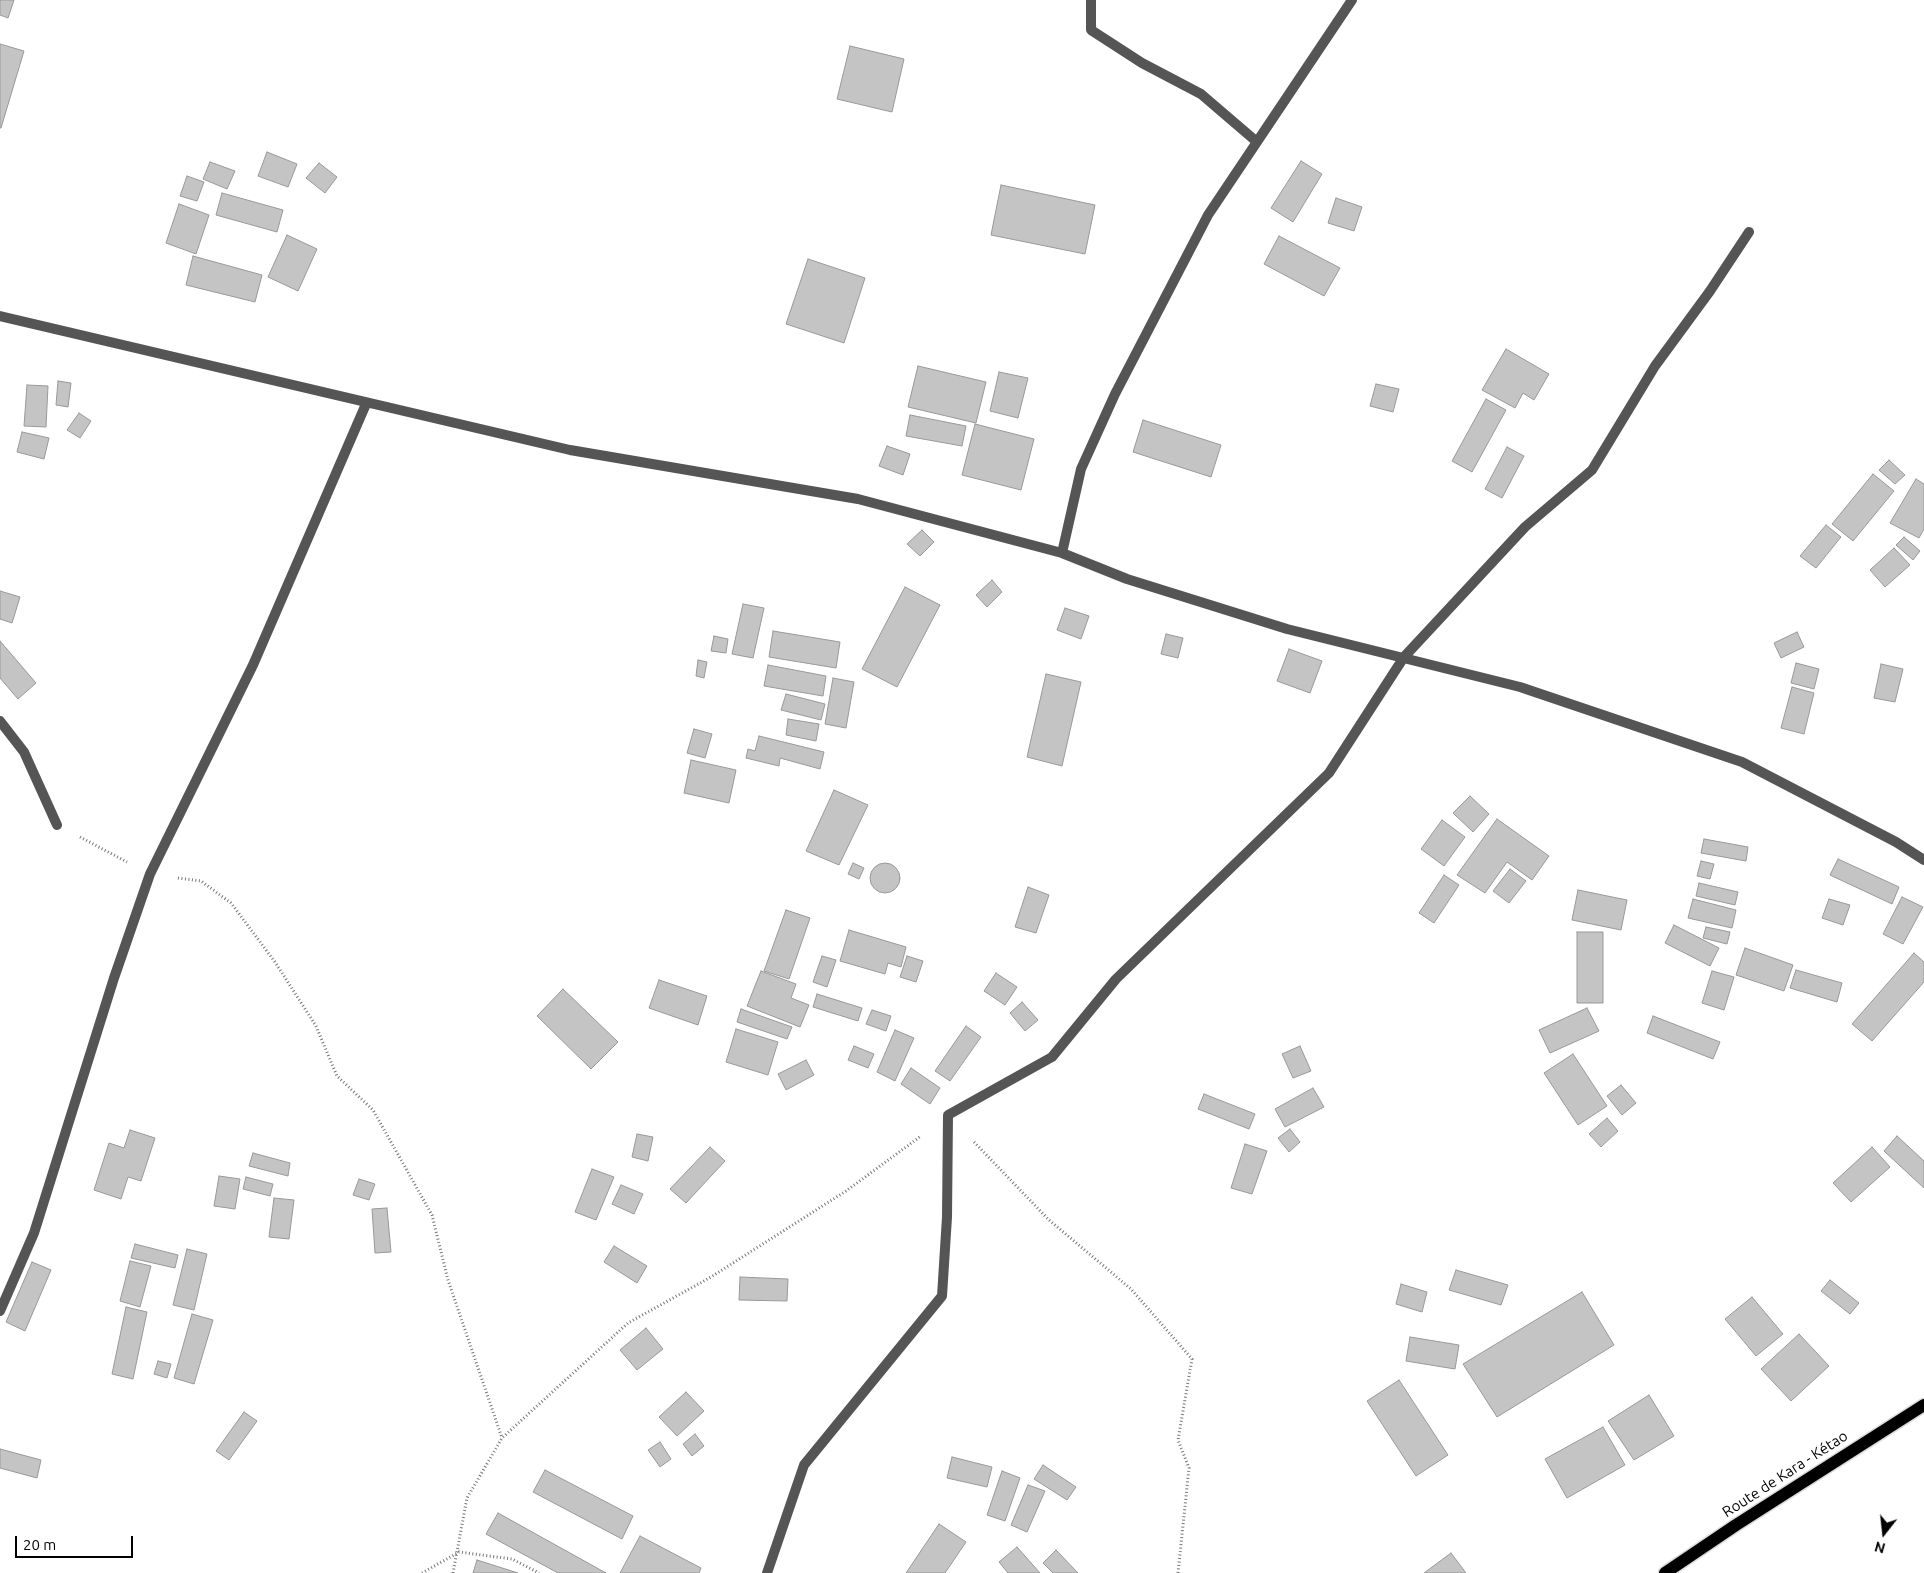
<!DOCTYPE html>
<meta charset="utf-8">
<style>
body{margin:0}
#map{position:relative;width:1924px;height:1573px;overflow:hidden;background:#fff;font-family:Ubuntu,sans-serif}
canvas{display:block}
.north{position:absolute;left:1859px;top:1508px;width:50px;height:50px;-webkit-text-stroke:4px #fff;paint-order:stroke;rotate:196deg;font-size:14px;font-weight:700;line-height:20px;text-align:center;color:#000}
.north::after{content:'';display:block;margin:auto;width:18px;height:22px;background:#000;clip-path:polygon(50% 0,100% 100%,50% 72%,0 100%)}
.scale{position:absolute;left:15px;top:1536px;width:118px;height:22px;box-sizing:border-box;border:2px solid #000;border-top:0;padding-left:6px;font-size:15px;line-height:18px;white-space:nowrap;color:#000;-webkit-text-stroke:4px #fff;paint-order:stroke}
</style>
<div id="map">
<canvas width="1924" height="1573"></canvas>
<div class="north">N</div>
<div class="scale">20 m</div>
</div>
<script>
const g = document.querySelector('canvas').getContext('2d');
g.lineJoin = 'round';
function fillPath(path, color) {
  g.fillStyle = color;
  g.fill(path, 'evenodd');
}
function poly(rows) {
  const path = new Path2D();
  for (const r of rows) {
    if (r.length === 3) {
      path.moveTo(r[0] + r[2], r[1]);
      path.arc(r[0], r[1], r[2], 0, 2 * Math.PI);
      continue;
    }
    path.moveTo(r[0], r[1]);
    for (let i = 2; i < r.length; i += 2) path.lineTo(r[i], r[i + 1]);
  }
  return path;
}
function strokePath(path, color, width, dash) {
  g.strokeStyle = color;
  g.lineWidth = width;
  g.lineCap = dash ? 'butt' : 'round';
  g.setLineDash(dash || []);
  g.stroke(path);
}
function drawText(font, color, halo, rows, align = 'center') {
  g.font = font + ' Ubuntu,sans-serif';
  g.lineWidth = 4;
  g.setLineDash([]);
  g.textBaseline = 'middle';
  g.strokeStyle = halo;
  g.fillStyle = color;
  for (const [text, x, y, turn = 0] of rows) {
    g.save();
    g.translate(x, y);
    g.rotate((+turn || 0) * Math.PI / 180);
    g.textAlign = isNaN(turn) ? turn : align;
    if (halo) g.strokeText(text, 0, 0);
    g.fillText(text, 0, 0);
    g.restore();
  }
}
const building = poly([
 [0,0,14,0,8,18,0,15,0,0],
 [0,44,24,51,1,128,0,128,0,44],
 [850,46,904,59,892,112,837,99,850,46],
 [267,152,297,164,288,187,258,176,267,152],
 [1301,161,1322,174,1293,222,1271,208,1301,161],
 [210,162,235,171,227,189,203,179,210,162],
 [319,163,337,177,325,193,306,178,319,163],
 [187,176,204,182,197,201,180,196,187,176],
 [1001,185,1095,205,1085,254,991,235,1001,185],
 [222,193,283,210,277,232,216,215,222,193],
 [1336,198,1362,207,1354,231,1328,223,1336,198],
 [179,204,209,215,196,254,166,243,179,204],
 [287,235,317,249,298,291,268,277,287,235],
 [1279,236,1340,268,1324,296,1264,264,1279,236],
 [193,256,262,275,255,302,186,285,193,256],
 [808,259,865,278,844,343,786,324,808,259],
 [1506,349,1549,374,1534,400,1523,393,1515,408,1482,390,1506,349],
 [918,366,986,382,976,423,908,407,918,366],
 [999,372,1028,378,1018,418,990,411,999,372],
 [58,381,71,383,68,407,56,405,58,381],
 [1376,384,1399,389,1393,412,1370,406,1376,384],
 [27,385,48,386,46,427,24,426,27,385],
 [1486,399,1506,410,1472,472,1452,461,1486,399],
 [79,413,91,421,80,438,67,430,79,413],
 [910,415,966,426,962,446,906,436,910,415],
 [1143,420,1221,445,1211,477,1133,452,1143,420],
 [975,424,1034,439,1021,490,962,475,975,424],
 [22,432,49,438,44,459,17,452,22,432],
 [887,446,910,454,903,475,879,466,887,446],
 [1507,447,1524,456,1502,498,1485,489,1507,447],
 [1889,460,1905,475,1895,484,1879,470,1889,460],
 [1873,474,1894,491,1853,541,1832,524,1873,474],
 [1916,479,1924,484,1924,529,1919,538,1890,523,1916,479],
 [1826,525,1841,537,1816,568,1800,556,1826,525],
 [922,530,934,542,920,556,907,544,922,530],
 [1904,537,1920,551,1913,560,1896,545,1904,537],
 [1894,548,1910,565,1885,587,1870,570,1894,548],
 [992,580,1002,592,987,607,976,595,992,580],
 [905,587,940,605,897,687,862,669,905,587],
 [0,591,20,597,12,623,0,619,0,591],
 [743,604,764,608,753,658,732,654,743,604],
 [1065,608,1089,616,1081,639,1057,630,1065,608],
 [773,631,840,642,836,668,769,657,773,631],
 [1797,632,1804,647,1781,658,1774,643,1797,632],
 [1166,634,1183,638,1178,658,1161,654,1166,634],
 [714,636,728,639,726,653,711,651,714,636],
 [0,641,36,683,18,699,0,678,0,641],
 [1289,649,1322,661,1310,693,1277,681,1289,649],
 [698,660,707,662,704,678,696,676,698,660],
 [1796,663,1819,669,1814,689,1791,683,1796,663],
 [1881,664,1903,669,1895,702,1874,698,1881,664],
 [768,665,826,676,823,696,764,686,768,665],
 [1046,674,1081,682,1062,766,1027,757,1046,674],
 [833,678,854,682,846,728,825,724,833,678],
 [1792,687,1814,693,1804,734,1781,728,1792,687],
 [786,694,825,704,821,720,781,710,786,694],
 [788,719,819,724,816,741,786,735,788,719],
 [694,729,712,734,705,758,687,753,694,729],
 [759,736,824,752,820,769,780,758,779,766,746,758,748,749,755,751,759,736],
 [691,760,736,770,729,803,684,793,691,760],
 [834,790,868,805,839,865,806,851,834,790],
 [1470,796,1489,814,1473,832,1453,813,1470,796],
 [1497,819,1549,856,1532,880,1507,862,1485,893,1457,875,1497,819],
 [1442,820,1465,837,1444,866,1421,849,1442,820],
 [1704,839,1748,847,1746,861,1701,853,1704,839],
 [1838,859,1899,887,1892,904,1830,875,1838,859],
 [1701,861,1714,864,1710,879,1697,876,1701,861],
 [885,878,15],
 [853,863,864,868,859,879,848,874,853,863],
 [1510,869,1526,881,1509,903,1493,891,1510,869],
 [1444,875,1459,885,1434,923,1419,913,1444,875],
 [1699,883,1738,892,1735,905,1696,896,1699,883],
 [1028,887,1049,895,1036,933,1015,927,1028,887],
 [1578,890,1627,900,1621,930,1572,920,1578,890],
 [1902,897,1923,907,1903,944,1883,934,1902,897],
 [1693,899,1736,910,1732,928,1688,918,1693,899],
 [1829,899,1850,905,1843,925,1822,918,1829,899],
 [786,910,810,918,789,979,764,971,786,910],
 [1674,925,1719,948,1710,966,1665,943,1674,925],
 [1706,927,1730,932,1727,944,1703,938,1706,927],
 [849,930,906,947,901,967,888,963,885,974,840,961,849,930],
 [1577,932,1603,932,1603,1003,1577,1003,1577,932],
 [1745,948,1793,965,1784,991,1736,975,1745,948],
 [1914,953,1924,962,1924,982,1872,1041,1852,1024,1914,953],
 [822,956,836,960,827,987,813,982,822,956],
 [907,956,923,961,916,982,900,977,907,956],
 [1796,970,1842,983,1837,1002,1790,988,1796,970],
 [761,971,796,984,791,998,809,1005,800,1027,747,1006,761,971],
 [1712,971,1734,977,1724,1010,1702,1003,1712,971],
 [996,973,1017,987,1005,1005,984,991,996,973],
 [659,980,707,996,698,1025,649,1008,659,980],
 [563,989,618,1042,591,1069,537,1016,563,989],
 [817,994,862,1008,858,1021,813,1007,817,994],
 [1022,1002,1038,1020,1025,1031,1010,1013,1022,1002],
 [1587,1008,1599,1031,1550,1053,1539,1030,1587,1008],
 [741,1009,792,1027,787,1039,737,1022,741,1009],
 [872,1010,891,1016,886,1031,866,1024,872,1010],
 [1653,1016,1720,1042,1713,1059,1647,1033,1653,1016],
 [966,1026,981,1037,950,1081,935,1071,966,1026],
 [736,1029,778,1042,768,1075,726,1062,736,1029],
 [895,1030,914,1038,895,1081,877,1072,895,1030],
 [854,1046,874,1054,868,1068,848,1060,854,1046],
 [1300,1046,1311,1071,1293,1078,1282,1054,1300,1046],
 [1573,1054,1607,1106,1578,1125,1544,1073,1573,1054],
 [806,1060,814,1075,786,1090,778,1074,806,1060],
 [911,1068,940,1088,930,1104,901,1084,911,1068],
 [1621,1085,1636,1103,1622,1115,1607,1096,1621,1085],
 [1313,1088,1324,1107,1285,1127,1275,1109,1313,1088],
 [1204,1094,1255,1114,1249,1129,1198,1109,1204,1094],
 [1607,1118,1618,1131,1601,1147,1589,1134,1607,1118],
 [1290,1129,1300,1142,1289,1152,1278,1138,1290,1129],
 [130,1130,155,1138,141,1181,128,1177,121,1199,94,1190,109,1143,124,1148,130,1130],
 [637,1134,653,1137,648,1161,632,1157,637,1134],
 [1897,1136,1924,1161,1924,1188,1884,1151,1897,1136],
 [1245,1144,1267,1151,1252,1194,1231,1188,1245,1144],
 [710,1147,725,1161,686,1203,670,1189,710,1147],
 [1872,1147,1890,1167,1851,1202,1833,1183,1872,1147],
 [253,1153,290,1163,288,1176,249,1166,253,1153],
 [592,1169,614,1177,596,1220,575,1212,592,1169],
 [219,1176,240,1179,235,1209,214,1206,219,1176],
 [246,1177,273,1184,270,1196,243,1189,246,1177],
 [359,1179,375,1184,369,1200,353,1195,359,1179],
 [621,1185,643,1194,634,1214,612,1204,621,1185],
 [274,1198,294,1200,289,1239,269,1237,274,1198],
 [387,1208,391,1252,375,1253,372,1209,387,1208],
 [135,1244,178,1255,175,1268,131,1258,135,1244],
 [614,1246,647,1266,637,1283,604,1262,614,1246],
 [187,1249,207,1254,194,1310,173,1305,187,1249],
 [130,1261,151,1266,140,1307,120,1301,130,1261],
 [32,1262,51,1270,25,1331,6,1322,32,1262],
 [1456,1270,1508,1285,1501,1305,1449,1290,1456,1270],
 [740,1277,788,1279,787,1301,739,1300,740,1277],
 [1830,1280,1859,1303,1850,1314,1821,1291,1830,1280],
 [1401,1284,1427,1292,1422,1312,1396,1304,1401,1284],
 [1582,1292,1614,1345,1497,1417,1463,1364,1582,1292],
 [1752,1297,1783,1334,1756,1356,1725,1319,1752,1297],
 [126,1307,147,1312,133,1379,112,1374,126,1307],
 [192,1314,213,1320,194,1384,174,1378,192,1314],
 [646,1328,663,1349,637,1370,620,1350,646,1328],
 [1799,1334,1829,1366,1791,1401,1761,1369,1799,1334],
 [1410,1337,1459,1345,1455,1369,1406,1361,1410,1337],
 [158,1361,171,1364,167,1378,154,1374,158,1361],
 [1399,1380,1448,1455,1416,1476,1367,1401,1399,1380],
 [686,1392,704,1411,677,1436,659,1417,686,1392],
 [1649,1395,1674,1436,1634,1460,1608,1421,1649,1395],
 [244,1412,257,1421,229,1460,216,1451,244,1412],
 [1603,1427,1625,1465,1567,1498,1545,1459,1603,1427],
 [695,1434,704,1446,692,1456,683,1444,695,1434],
 [660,1442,671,1459,660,1467,648,1450,660,1442],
 [0,1449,41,1460,37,1478,0,1468,0,1449],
 [952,1457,992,1467,987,1487,947,1478,952,1457],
 [1043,1465,1076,1487,1067,1500,1034,1479,1043,1465],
 [545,1470,633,1516,622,1539,533,1492,545,1470],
 [1002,1471,1020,1478,1005,1521,987,1515,1002,1471],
 [1028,1485,1045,1491,1027,1532,1011,1525,1028,1485],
 [498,1513,606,1573,558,1573,486,1534,498,1513],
 [939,1524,966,1542,945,1573,906,1573,939,1524],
 [640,1536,701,1568,699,1573,620,1573,640,1536],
 [1017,1547,1040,1573,1008,1573,999,1562,1017,1547],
 [1056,1550,1078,1573,1053,1573,1043,1563,1056,1550],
 [1451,1553,1466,1573,1424,1573,1451,1553],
 [477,1560,518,1573,473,1573,477,1560]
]);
fillPath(building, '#c4c4c4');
strokePath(building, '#999', 1);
const primary = poly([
 [1665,1573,1736,1525,1924,1405]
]);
strokePath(primary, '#dbdbdb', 15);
strokePath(poly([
 [80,837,127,862],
 [178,878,201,881,231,903,275,962,316,1026,337,1076,373,1110,432,1215,448,1280,502,1438],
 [974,1142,1049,1220,1131,1289,1192,1359,1178,1440,1189,1468,1178,1573],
 [422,1573,459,1552,512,1559,539,1573],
 [453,1573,467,1498,502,1438,628,1323,711,1277,846,1191,921,1136]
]), '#777', 3, [1, 2.5]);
strokePath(poly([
 [1091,0,1091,30,1142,63,1201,94,1257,142],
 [0,316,570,450,858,499,1062,553,1127,579,1287,629,1520,687,1742,762,1896,842,1924,860],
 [1062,553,1081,469,1115,394,1208,215,1352,0],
 [0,721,24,752,57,825],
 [0,1311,34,1233,114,978,150,874,253,665,366,404],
 [767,1573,804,1465,942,1296,947,1217,948,1115,1052,1057,1116,979,1329,773,1404,657,1525,527,1592,470,1655,366,1710,291,1749,232]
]), '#555', 10);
strokePath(primary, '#000', 12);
drawText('15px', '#000', '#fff', [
 ["Route de Kara - Kétao",1785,1474,-33]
]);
</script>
